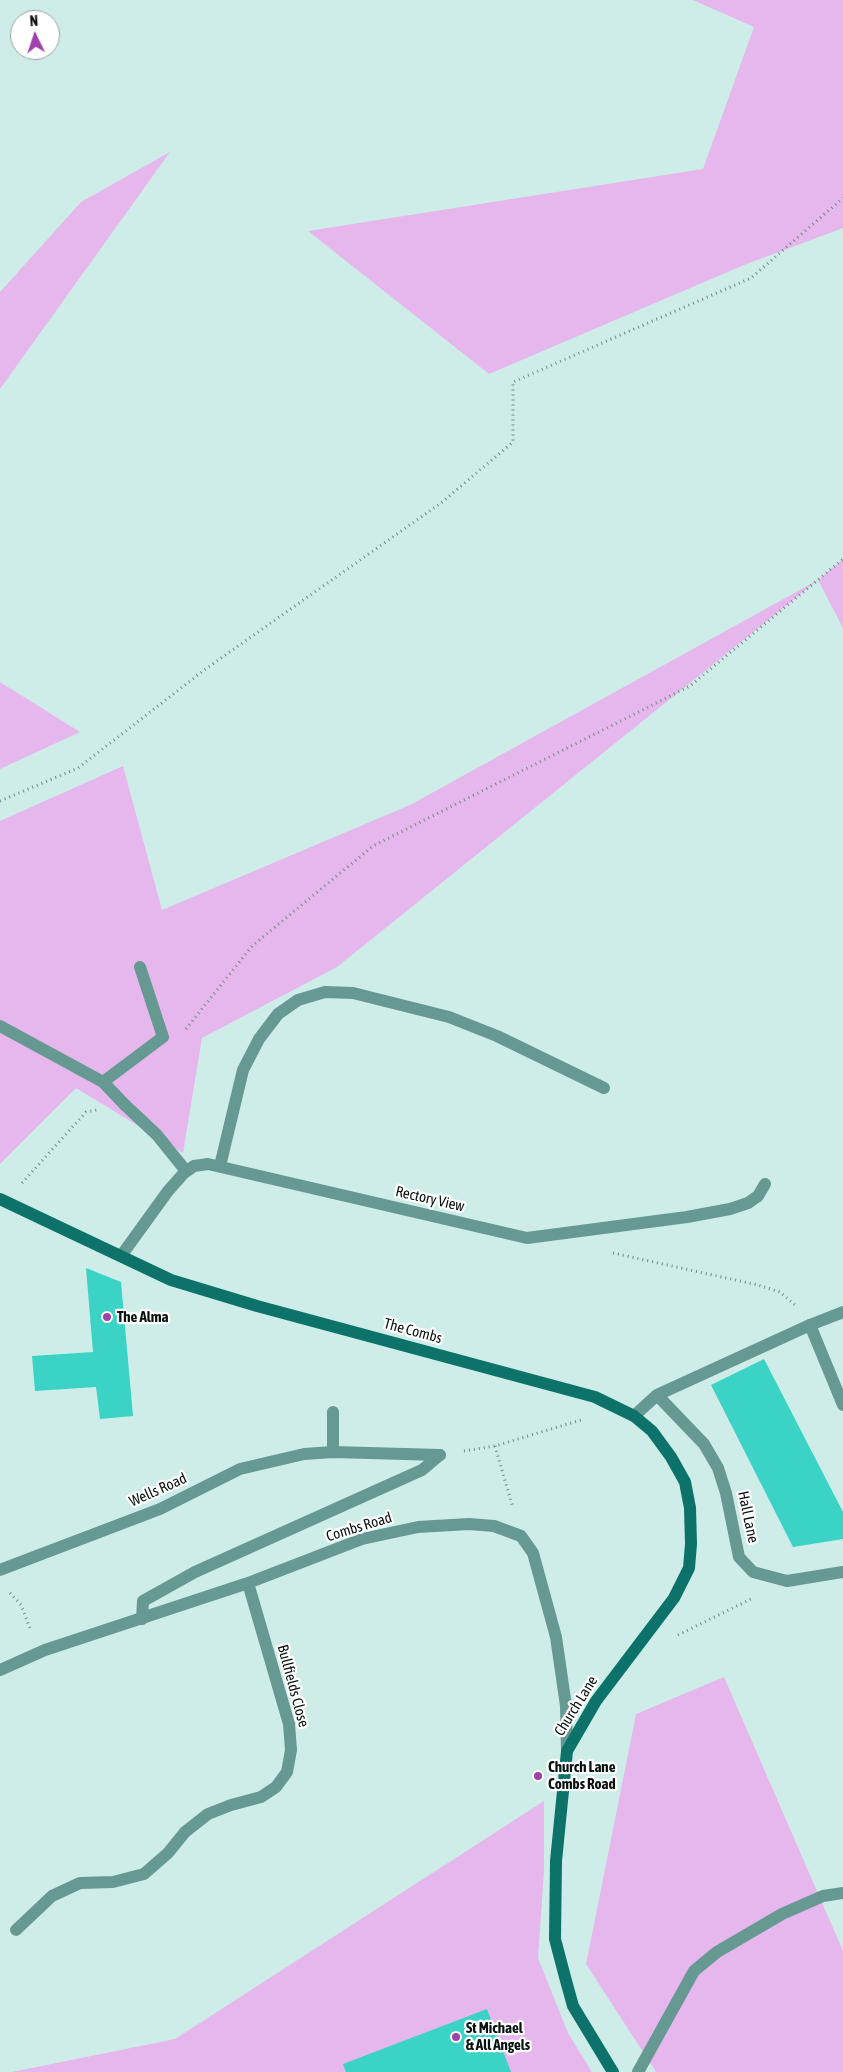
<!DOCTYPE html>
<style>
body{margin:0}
#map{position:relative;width:843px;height:2072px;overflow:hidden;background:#ceede8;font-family:"Asap Condensed",sans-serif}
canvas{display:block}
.north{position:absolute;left:10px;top:10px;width:50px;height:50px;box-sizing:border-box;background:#fff;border:1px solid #9ca1a0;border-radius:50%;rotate:356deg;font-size:14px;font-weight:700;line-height:20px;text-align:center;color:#081311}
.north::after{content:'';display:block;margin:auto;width:18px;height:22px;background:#9e41aa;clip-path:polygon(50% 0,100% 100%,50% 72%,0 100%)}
</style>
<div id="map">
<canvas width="843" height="2072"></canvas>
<div class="north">N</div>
</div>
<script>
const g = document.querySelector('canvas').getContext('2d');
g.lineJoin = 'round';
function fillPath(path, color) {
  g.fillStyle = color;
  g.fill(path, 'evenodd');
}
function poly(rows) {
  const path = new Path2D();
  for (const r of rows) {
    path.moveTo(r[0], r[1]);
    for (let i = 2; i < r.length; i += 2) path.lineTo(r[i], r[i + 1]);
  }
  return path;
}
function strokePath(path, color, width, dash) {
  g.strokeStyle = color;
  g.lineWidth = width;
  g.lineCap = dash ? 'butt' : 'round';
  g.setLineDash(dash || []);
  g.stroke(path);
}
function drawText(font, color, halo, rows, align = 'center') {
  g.font = font + ' "Asap Condensed",sans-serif';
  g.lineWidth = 4.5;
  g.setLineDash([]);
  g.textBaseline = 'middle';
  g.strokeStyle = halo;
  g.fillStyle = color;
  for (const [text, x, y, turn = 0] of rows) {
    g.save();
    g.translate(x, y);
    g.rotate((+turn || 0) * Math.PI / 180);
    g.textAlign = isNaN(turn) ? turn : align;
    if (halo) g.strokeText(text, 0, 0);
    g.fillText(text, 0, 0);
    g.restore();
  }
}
fillPath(poly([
 [693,0,843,0,843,228,744,265,489,374,308,231,703,169,754,27],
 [170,152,0,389,0,292,81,202],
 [843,559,843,628,818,580,337,967,202,1038,183,1153,76,1088,0,1164,0,821,123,766,162,910,410,805,818,580],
 [0,682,80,732,0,769],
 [724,1677,843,1951,843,2072,656,2072,586,1964,636,1714],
 [544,1801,544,1872,538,1958,568,2033,592,2072,12,2072,175,2039]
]), '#e6b7ec');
fillPath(poly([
 [86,1268,121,1282,133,1416,100,1419,96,1387,35,1391,32,1356,93,1352],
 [764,1359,843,1512,843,1539,793,1547,711,1385],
 [487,2009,511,2072,346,2072,343,2064]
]), '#3bd3c5');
strokePath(poly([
 [0,801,78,768,207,668,441,503,513,442,513,382,751,278,843,198],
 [186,1029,252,946,373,846,690,686,843,559],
 [22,1183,86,1112,97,1110],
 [613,1253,758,1285,780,1292,795,1305],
 [495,1446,513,1508],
 [464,1451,495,1446,581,1420],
 [10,1593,21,1605,31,1631],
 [678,1635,753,1598]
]), '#738885', 3, [1, 4]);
strokePath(poly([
 [0,1026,103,1082,125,1105],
 [103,1082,163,1037,140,967],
 [220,1166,243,1070,259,1039,278,1014,298,1000,325,992,353,993,449,1017,497,1036,604,1088],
 [843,1312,810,1325,843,1405],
 [142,1619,143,1601,195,1572,422,1470,440,1455],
 [638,2072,694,1971,717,1952,782,1914,823,1896,843,1893]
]), '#659992', 12);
strokePath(poly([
 [125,1105,157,1135,186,1171],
 [121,1256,168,1191,184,1173,194,1166,208,1164,527,1238,687,1217,730,1209,748,1203,758,1196,765,1184],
 [657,1395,704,1444,718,1468,726,1493,739,1557,753,1572,787,1581,843,1572],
 [634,1416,657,1395,810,1325],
 [333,1452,333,1412],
 [0,1570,160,1509,240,1469,304,1454,333,1452,440,1455],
 [0,1670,45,1650,248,1583,362,1539,418,1527,469,1524,494,1526,521,1536,533,1553,556,1637,566,1706,567,1751],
 [16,1930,52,1896,80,1883,113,1882,144,1874,168,1853,185,1832,208,1814,231,1805,261,1797,276,1787,287,1772,291,1750,289,1724,248,1583]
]), '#659992', 12);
strokePath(poly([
 [0,1199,171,1280,257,1306,595,1397,634,1416,652,1431,671,1457,685,1482,690,1508,691,1544,689,1568,674,1598,596,1701,567,1751,556,1861,555,1939,565,1977,573,2006,613,2072]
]), '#0d736a', 12);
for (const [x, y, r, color] of [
 [107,1317,5,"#9e41aa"],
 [538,1776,5,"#9e41aa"],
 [456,2037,5,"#9e41aa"]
]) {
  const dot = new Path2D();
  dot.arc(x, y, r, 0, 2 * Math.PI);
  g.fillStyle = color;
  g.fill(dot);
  strokePath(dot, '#fff', 2);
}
drawText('15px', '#081311', '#fff', [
 ["Rectory View",430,1199,13],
 ["The Combs",413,1331,15],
 ["Wells Road",158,1490,-24],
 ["Hall Lane",748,1517,78],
 ["Combs Road",359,1527,-17],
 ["Bullfields Close",293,1686,75],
 ["Church Lane",576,1706,-58]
]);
drawText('bold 15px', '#081311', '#fff', [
 ["The Alma",117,1317],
 ["Church Lane",548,1767],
 ["Combs Road",548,1784],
 ["St Michael",466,2028],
 ["& All Angels",466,2045]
], 'left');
</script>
